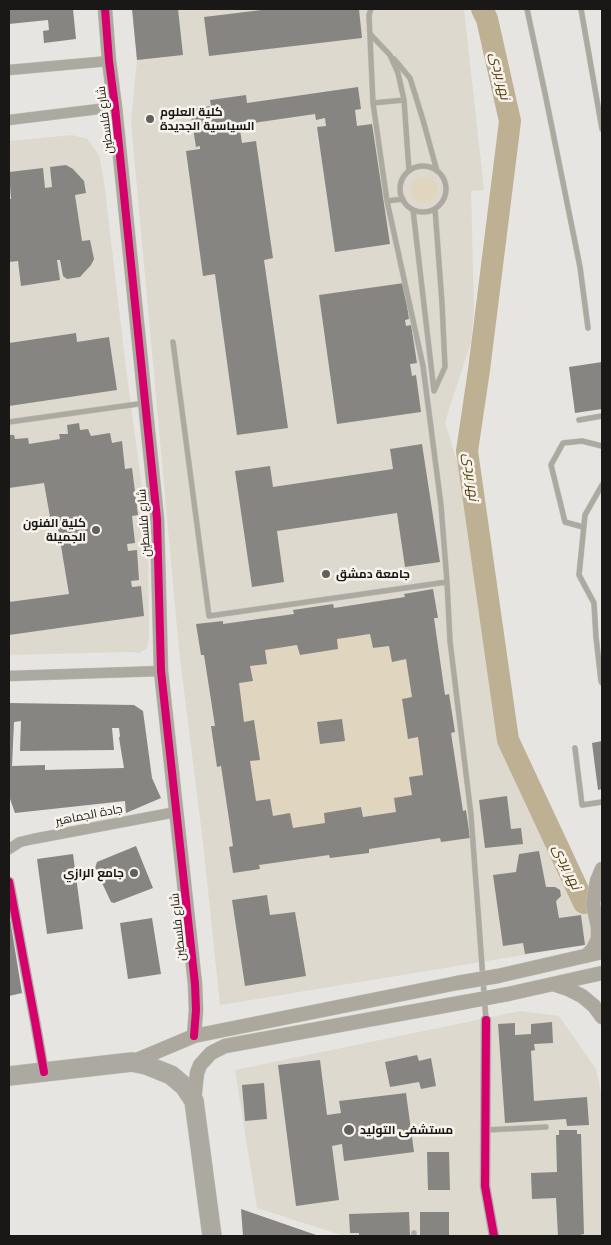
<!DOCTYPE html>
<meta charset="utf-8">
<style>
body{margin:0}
#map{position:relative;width:611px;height:1245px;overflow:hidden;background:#e7e5e1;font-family:"Golos Text",sans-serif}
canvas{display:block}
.frame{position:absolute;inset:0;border:10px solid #191816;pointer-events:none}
</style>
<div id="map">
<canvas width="611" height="1245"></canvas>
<div class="frame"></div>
</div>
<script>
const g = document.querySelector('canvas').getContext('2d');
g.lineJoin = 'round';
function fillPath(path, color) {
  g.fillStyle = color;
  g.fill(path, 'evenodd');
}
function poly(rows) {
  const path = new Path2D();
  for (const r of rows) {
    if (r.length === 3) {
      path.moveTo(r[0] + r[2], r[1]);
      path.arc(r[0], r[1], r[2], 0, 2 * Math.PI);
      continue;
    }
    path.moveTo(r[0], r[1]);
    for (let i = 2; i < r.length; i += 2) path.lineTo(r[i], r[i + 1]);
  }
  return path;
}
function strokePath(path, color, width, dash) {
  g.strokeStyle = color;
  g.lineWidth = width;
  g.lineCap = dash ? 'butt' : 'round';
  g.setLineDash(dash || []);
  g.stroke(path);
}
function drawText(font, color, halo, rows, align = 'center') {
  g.font = font + ' "Golos Text",Cairo,sans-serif';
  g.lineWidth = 5;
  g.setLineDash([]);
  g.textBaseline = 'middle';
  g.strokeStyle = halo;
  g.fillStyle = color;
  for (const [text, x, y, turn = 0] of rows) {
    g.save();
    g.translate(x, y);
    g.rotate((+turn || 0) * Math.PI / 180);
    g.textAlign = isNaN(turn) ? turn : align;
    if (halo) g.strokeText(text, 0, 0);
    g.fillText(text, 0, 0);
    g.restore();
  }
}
fillPath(poly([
 [132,9,464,9,484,190,471,191,474,309,471,342,445,422,468,499,510,766,570,857,597,903,602,940,585,945,220,1005,203,843,179,650,131,122,137,60],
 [72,135,87,139,99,155,104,181,126,368,148,533,149,638,147,648,139,653,131,652,9,655,9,141],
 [520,1011,559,1016,596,1069,602,1097,602,1236,344,1236,257,1208,235,1070]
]), '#ddd9cf');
fillPath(poly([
 [424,190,13],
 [370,634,373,648,389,646,392,661,406,659,412,697,402,699,408,738,418,737,423,775,409,777,412,795,396,812,363,817,361,807,324,813,325,823,293,828,290,813,273,816,270,799,256,801,250,761,260,759,254,721,244,722,239,683,253,681,250,666,267,664,265,650,297,645,300,655,338,649,337,639]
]), '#e0d6bf');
strokePath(poly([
 [482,9,487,19,510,121,479,370,467,451,508,740,584,903]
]), '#beb093', 22);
fillPath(poly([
 [9,9,73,9,76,39,44,43,43,31,49,30,48,20,9,24],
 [132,9,178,9,183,55,137,60],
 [270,9,359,9,362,38,209,56,204,17],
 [358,87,361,109,355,110,357,126,372,124,390,244,335,252,317,127,326,126,325,118,316,120,315,114,253,123,253,129,240,130,242,143,256,141,273,258,264,260,288,428,237,435,215,274,203,276,186,151,200,149,200,146,196,147,190,109,211,106,210,100,246,95,247,103],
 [66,165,73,169,84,181,86,193,75,195,82,241,90,240,94,259,91,265,80,277,67,279,63,276,60,260,57,260,60,280,21,286,18,261,9,262,9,199,11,199,9,172,43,168,45,188,52,187,50,167],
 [404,283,409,319,405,320,406,326,411,325,417,363,410,364,412,376,416,375,421,412,337,424,319,295],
 [76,333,77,342,109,337,117,390,9,406,9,343],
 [602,362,602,409,575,413,569,367],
 [79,423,80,430,88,429,91,436,110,433,112,443,122,441,125,469,132,468,138,515,132,516,135,543,127,544,128,551,137,550,139,580,131,581,132,587,141,586,144,616,9,635,9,602,69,594,56,516,50,517,44,483,9,488,9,435,14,435,15,439,28,438,29,444,60,439,59,434,68,434,67,425],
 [422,444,440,562,405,567,397,513,277,531,284,582,252,587,235,471,270,466,273,487,393,469,390,449],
 [433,589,438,618,434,618,445,695,449,694,455,732,451,733,463,811,466,810,470,838,441,842,440,838,369,849,369,853,330,858,329,855,259,865,260,869,233,873,229,847,233,846,221,766,217,767,211,726,215,726,204,655,201,655,196,624,223,621,223,624,294,614,293,610,333,604,334,608,405,597,404,594],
 [370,634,373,648,389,646,392,662,406,659,412,697,402,699,408,739,418,737,423,775,409,777,412,795,394,798,396,812,363,817,361,807,324,813,325,823,293,828,290,813,273,816,270,799,256,801,250,761,260,760,254,720,244,722,239,683,253,681,250,666,267,664,265,650,297,645,300,655,338,649,337,639],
 [9,703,134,705,143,711,152,778,161,798,126,813,125,801,15,813,9,796],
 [21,721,20,751,114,750,112,728,119,728,120,736,119,738,124,768,45,770,45,765,12,766,14,722],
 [342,719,345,741,320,744,317,722],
 [602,741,602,789,598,790,592,743],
 [507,796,511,829,521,828,523,844,485,848,479,800],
 [136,846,153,888,114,903,111,902,95,868,97,862],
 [539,851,546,887,555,887,560,890,561,896,556,901,559,918,581,915,585,945,525,954,523,943,503,946,493,875,516,872,519,854],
 [73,854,83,929,47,934,37,859],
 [267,895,270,915,295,912,306,976,245,986,232,900],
 [152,918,161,974,128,979,120,923],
 [9,919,10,919,22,993,9,996],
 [552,1022,553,1043,534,1044,535,1050,531,1051,534,1101,587,1097,589,1125,567,1126,566,1119,505,1123,498,1024,515,1023,515,1035,531,1034,531,1024],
 [417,1055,419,1061,431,1058,436,1086,421,1089,419,1082,390,1087,385,1062],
 [320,1060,327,1115,341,1113,339,1101,406,1093,414,1152,344,1161,342,1144,332,1146,339,1200,296,1206,278,1065],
 [264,1083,267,1119,245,1121,242,1085],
 [559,1130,577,1130,577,1134,581,1134,584,1234,580,1235,581,1236,558,1236,556,1198,532,1199,531,1173,557,1172,556,1135,559,1135],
 [427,1152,449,1152,450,1190,428,1190],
 [241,1209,319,1236,243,1236],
 [409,1212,410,1236,359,1236,359,1233,350,1233,349,1214],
 [420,1212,449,1212,449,1236,420,1236]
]), '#878582');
const lane = poly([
 [371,9,369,15,373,103,387,201,423,366,441,505,447,582,450,641,471,815,486,1020],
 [527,9,546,98,580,267,588,328],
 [581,9,602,129],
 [370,34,390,55,398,73,404,100,409,171],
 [394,59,410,78,423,120,437,171],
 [373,103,404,100],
 [423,189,23],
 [387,201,403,199],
 [413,210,434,391,445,367,442,303,435,209],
 [173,342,209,616,447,582],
 [579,420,602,416],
 [9,422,145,403],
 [602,485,585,515,579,575,594,603,596,637,601,681,602,683],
 [583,527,565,522,551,465,563,443,582,441,602,446],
 [575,748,582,805,602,802],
 [486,1130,546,1127],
 [414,1236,414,1233]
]);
const street = poly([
 [9,70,109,61],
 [9,120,115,107],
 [9,676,161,671],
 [9,849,20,842,33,839,176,812],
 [9,882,35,1021,44,1072],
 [486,1020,485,1186,494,1236]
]);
const secondary = poly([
 [105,9,109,61,115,107,157,519,161,671,195,984,196,1010,194,1036],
 [586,956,593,949,598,939,598,927,593,904,597,881,602,869],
 [498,976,602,952],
 [553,984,568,989,582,996,594,1006,602,1017],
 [508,994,602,973],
 [132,1062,194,1036,457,983],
 [194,1101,197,1073,200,1065,211,1053,225,1046,465,1002]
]);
const highway = poly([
 [9,1076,132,1062,146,1065,171,1075,184,1086,194,1101,212,1236]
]);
strokePath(lane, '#c1c0bd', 6);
strokePath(street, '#c1c0bd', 11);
strokePath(secondary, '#c1c0bd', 15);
strokePath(highway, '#c1c0bd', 20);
strokePath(lane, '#aca9a0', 5);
strokePath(street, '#aca9a0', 10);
strokePath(secondary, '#aca89d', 14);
strokePath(highway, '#aba9a0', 19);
const secondaryBridge = poly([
 [457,983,498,976],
 [465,1002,508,994]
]);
strokePath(secondaryBridge, '#c1c0bd', 15, []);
strokePath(secondaryBridge, '#aca89d', 14);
strokePath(poly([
 [105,9,109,61,115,107,157,519,161,671,195,984,196,1010,194,1036],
 [9,882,35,1021,44,1072],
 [486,1020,485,1186,494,1236]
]), '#d6006c', 8);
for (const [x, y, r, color] of [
 [150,119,5,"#61605d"],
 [96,530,5,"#61605d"],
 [326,574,5,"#61605d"],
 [134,873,5,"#61605d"],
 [349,1130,6,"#61605d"]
]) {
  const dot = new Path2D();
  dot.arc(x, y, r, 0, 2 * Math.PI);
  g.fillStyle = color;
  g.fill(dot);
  strokePath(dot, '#f7f3ec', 2);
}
drawText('bold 12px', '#191816', '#f7f3ec', [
 ["كلية العلوم",160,112],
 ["السياسية الجديدة",160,126],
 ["كلية الفنون",86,523,"right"],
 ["الجميلة",86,537,"right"],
 ["جامعة دمشق",336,574],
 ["جامع الرازي",124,873,"right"],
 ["مستشفى التوليد",360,1130]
], 'left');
drawText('12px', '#191816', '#f7f3ec', [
 ["شارع فلسطين",105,120,-97],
 ["شارع فلسطين",144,523,-94],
 ["جادة الجماهير",89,815,-11],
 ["شارع فلسطين",178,927,-96]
]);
drawText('italic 14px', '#533f09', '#f7f3ec', [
 ["نهر بردى",500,76,77],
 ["نهر بردى",471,477,83],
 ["نهر بردى",567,867,65]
]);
</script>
